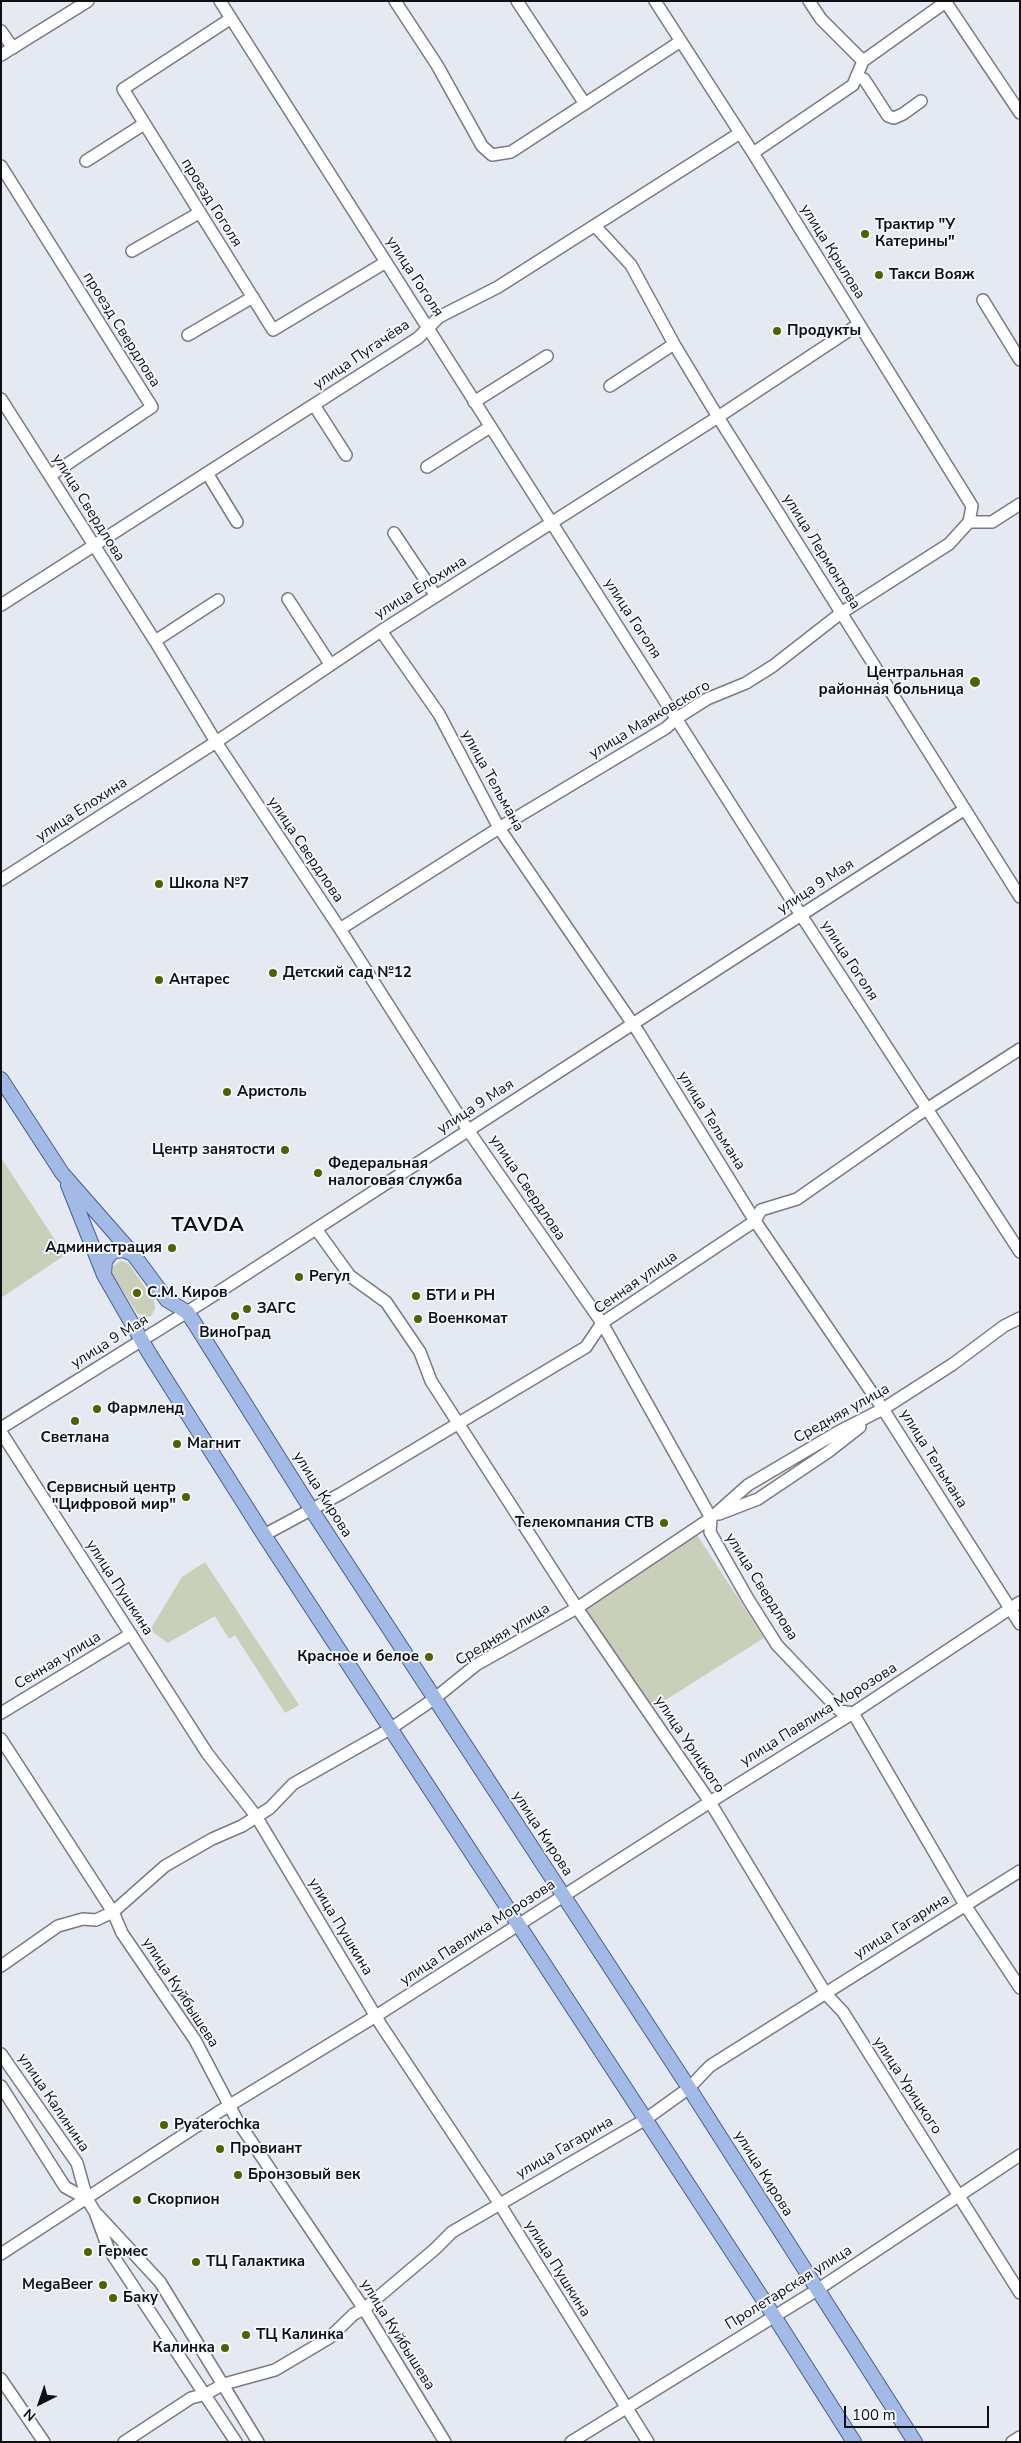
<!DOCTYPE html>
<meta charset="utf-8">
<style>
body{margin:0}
#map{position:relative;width:1021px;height:2443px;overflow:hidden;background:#e5e9f2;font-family:"Nunito Sans",sans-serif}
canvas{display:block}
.frame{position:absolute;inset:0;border:2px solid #0e1013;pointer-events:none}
.north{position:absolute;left:15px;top:2378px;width:50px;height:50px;-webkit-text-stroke:4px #f3f7fd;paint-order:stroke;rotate:221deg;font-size:14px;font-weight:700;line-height:20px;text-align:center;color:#0e1013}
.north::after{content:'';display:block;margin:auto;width:18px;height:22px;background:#0e1013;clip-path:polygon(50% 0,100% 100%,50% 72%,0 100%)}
.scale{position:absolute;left:844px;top:2406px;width:145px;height:22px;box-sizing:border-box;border:2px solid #0e1013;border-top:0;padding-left:6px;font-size:15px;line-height:18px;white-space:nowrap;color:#0e1013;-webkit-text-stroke:4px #f3f7fd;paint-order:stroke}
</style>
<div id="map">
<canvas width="1021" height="2443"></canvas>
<div class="frame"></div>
<div class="north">N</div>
<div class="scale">100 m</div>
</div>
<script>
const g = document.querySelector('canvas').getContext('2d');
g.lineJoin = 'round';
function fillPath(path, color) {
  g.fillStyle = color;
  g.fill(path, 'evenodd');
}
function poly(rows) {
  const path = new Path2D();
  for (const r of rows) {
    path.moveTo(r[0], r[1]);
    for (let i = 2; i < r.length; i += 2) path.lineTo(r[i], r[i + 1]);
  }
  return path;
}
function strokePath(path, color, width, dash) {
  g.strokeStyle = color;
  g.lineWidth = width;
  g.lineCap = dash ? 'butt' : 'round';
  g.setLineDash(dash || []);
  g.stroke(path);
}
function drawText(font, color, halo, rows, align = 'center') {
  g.font = font + ' "Nunito Sans",sans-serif';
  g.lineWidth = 4;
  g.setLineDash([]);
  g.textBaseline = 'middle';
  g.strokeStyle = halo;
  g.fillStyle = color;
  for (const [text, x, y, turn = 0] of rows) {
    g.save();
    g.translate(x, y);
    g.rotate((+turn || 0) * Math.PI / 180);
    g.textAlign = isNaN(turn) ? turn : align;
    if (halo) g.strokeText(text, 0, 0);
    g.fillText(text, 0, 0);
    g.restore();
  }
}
fillPath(poly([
 [1,1158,65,1255,1,1298],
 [121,1261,129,1264,154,1301,155,1309,151,1316,144,1317,137,1313,112,1274,113,1266],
 [697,1535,764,1638,651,1709,584,1609],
 [205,1562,299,1705,285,1713,235,1635,229,1639,215,1616,168,1643,150,1630,182,1577]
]), '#cacfba');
const minor = poly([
 [220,1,801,915,1020,1252],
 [395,1,437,65,482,146,492,155,511,152,681,41],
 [517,1,585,104],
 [655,1,753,153,972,506,969,522],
 [809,1,821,19,863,61],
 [945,1,1020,113],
 [230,19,123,89,273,330,386,262],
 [1,31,13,48],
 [1,55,88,1],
 [856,77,864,79,888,116,894,118,903,114,921,101],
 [753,153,853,85,863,61,947,1],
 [86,161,144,124],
 [1,166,152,407,51,475],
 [595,226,631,265,674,344,718,417,1020,897],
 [132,251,199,213],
 [983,300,1020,360],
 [188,335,253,297],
 [610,386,674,344],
 [1,399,155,641,216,742,340,929,468,1130,602,1323,711,1518,710,1532,748,1599,777,1645,840,1711,853,1713,965,1905,1020,1988],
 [474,402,547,356],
 [314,405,346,455],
 [427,467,490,427],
 [207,473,237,522],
 [394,533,436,596],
 [288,599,330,664],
 [1,605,418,338,439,317,498,287,740,133],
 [381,631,439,714,499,828,639,1033,755,1221,883,1409,1020,1624],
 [155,641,218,600],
 [1,880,216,742,381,631,718,417,859,324],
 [340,929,499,828,666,728,677,718,707,699,746,683,773,666,841,613,949,544,969,522,992,522,1020,504],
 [316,1229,350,1276,386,1302,420,1352,431,1381,577,1608,710,1802,826,1994,843,2012,1020,2293],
 [1,1428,203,1302,965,809],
 [1,1432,207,1753,256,1816,381,2025,499,2203,648,2442],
 [719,1514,758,1499,828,1452,860,1427],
 [264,1535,342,1493,586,1347,602,1323,755,1221,761,1210,797,1199,916,1116,1020,1049],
 [1,1713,131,1634],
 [1,1739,113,1912,122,1933,195,2040,237,2120,364,2309,445,2442],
 [1,1966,58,1926,83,1919,96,1920,113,1912,165,1866,212,1839,242,1826,270,1808,293,1784,390,1729,434,1699,476,1665,577,1608,711,1518,748,1485,838,1432,883,1409,953,1364,1004,1326,1020,1318],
 [1,2054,77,2163,87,2199],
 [1,2086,65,2187,87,2199,95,2212,108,2248,236,2442],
 [98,2215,160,2282,258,2442],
 [1,2254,217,2113,376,2016,710,1802,853,1713,1020,1602],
 [1,2379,44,2442],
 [124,2442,191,2398,206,2394,224,2384,275,2370,329,2338,354,2314,364,2309,435,2249,452,2232,646,2119,689,2088,710,2066,1020,1871],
 [571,2442,817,2290,1020,2155],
 [1012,2442,1020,2437]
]);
const major = poly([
 [1,1079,62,1173,133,1254,167,1300,187,1312,195,1324,311,1509,689,2088,915,2442],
 [68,1185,104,1275,149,1353,264,1535,774,2316,854,2442],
 [104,1275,105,1261,112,1252,123,1250,133,1254]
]);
strokePath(minor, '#777b83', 14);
strokePath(major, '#476092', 16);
strokePath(minor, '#fff', 11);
strokePath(major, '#a3b9e6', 14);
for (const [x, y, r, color] of [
 [865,234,5,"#536000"],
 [879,275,5,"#536000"],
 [777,331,5,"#536000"],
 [975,682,6,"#536000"],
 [159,884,5,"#536000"],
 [273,973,5,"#536000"],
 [159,980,5,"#536000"],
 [227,1092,5,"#536000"],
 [285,1150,5,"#536000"],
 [318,1173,5,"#536000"],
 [172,1248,5,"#536000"],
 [299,1277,5,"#536000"],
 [137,1293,5,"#536000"],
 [416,1296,5,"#536000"],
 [247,1309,5,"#536000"],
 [235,1316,5,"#536000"],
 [418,1319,5,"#536000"],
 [97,1409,5,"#536000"],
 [75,1421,5,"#536000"],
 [177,1444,5,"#536000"],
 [186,1497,5,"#536000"],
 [664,1523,5,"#536000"],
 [429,1657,5,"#536000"],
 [164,2125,5,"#536000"],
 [220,2149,5,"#536000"],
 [238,2175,5,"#536000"],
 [137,2200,5,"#536000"],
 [88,2252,5,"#536000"],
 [196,2262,5,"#536000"],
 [103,2285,5,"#536000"],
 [113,2298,5,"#536000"],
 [246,2335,5,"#536000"],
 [225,2348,5,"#536000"]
]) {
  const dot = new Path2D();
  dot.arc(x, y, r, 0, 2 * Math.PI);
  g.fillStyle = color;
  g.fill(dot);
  strokePath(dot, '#f3f7fd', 2);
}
drawText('15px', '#0e1013', '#f3f7fd', [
 ["проезд Гоголя",211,203,58],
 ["улица Крылова",832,252,58],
 ["улица Гоголя",414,277,57],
 ["проезд Свердлова",121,330,58],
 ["улица Пугачёва",362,355,-34],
 ["улица Свердлова",88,508,58],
 ["улица Лермонтова",821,552,58],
 ["улица Елохина",421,588,-32],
 ["улица Гоголя",632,619,57],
 ["улица Маяковского",650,720,-31],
 ["улица Тельмана",492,781,61],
 ["улица Елохина",82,810,-33],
 ["улица Свердлова",305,850,56],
 ["улица 9 Мая",816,887,-33],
 ["улица Гоголя",849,961,57],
 ["улица 9 Мая",476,1107,-33],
 ["улица Тельмана",711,1121,58],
 ["улица Свердлова",527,1188,56],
 ["Сенная улица",636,1283,-35],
 ["улица 9 Мая",110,1342,-32],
 ["Средняя улица",842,1414,-29],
 ["улица Тельмана",933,1459,58],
 ["улица Кирова",322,1495,58],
 ["улица Свердлова",761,1587,58],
 ["улица Пушкина",119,1588,57],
 ["Средняя улица",503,1635,-31],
 ["Сенная улица",58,1661,-31],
 ["улица Павлика Морозова",819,1715,-32],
 ["улица Урицкого",689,1745,56],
 ["улица Кирова",542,1834,57],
 ["улица Пушкина",340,1927,59],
 ["улица Гагарина",902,1927,-32],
 ["улица Павлика Морозова",478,1933,-33],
 ["улица Куйбышева",180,1993,57],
 ["улица Урицкого",907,2086,57],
 ["улица Калинина",53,2103,56],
 ["улица Гагарина",565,2148,-30],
 ["улица Кирова",763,2174,58],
 ["улица Пушкина",557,2269,58],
 ["Пролетарская улица",789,2288,-32],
 ["улица Куйбышева",397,2335,58]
]);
drawText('bold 15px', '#0e1013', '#f3f7fd', [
 ["Трактир \"У",875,225],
 ["Катерины\"",875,242],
 ["Такси Вояж",889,275],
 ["Продукты",787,331],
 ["Центральная",964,673,"right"],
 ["районная больница",964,690,"right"],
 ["Школа №7",169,884],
 ["Детский сад №12",283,973],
 ["Антарес",169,980],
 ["Аристоль",237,1092],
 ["Центр занятости",275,1150,"right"],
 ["Федеральная",328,1164],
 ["налоговая служба",328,1181],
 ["Администрация",162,1248,"right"],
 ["Регул",309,1277],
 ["С.М. Киров",147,1293],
 ["БТИ и РН",426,1296],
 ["ЗАГС",257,1309],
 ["Военкомат",428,1319],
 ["ВиноГрад",235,1333,"center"],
 ["Фармленд",107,1409],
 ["Светлана",75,1438,"center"],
 ["Магнит",187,1444],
 ["Сервисный центр",176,1488,"right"],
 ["\"Цифровой мир\"",176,1505,"right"],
 ["Телекомпания СТВ",654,1523,"right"],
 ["Красное и белое",419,1657,"right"],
 ["Pyaterochka",174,2125],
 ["Провиант",230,2149],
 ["Бронзовый век",248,2175],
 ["Скорпион",147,2200],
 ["Гермес",98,2252],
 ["ТЦ Галактика",206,2262],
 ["MegaBeer",93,2285,"right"],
 ["Баку",123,2298],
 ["ТЦ Калинка",256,2335],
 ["Калинка",215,2348,"right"]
], 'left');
g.letterSpacing = '1px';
drawText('bold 20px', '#0e1013', '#f3f7fd', [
 ["TAVDA",208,1226]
]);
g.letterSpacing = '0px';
</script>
